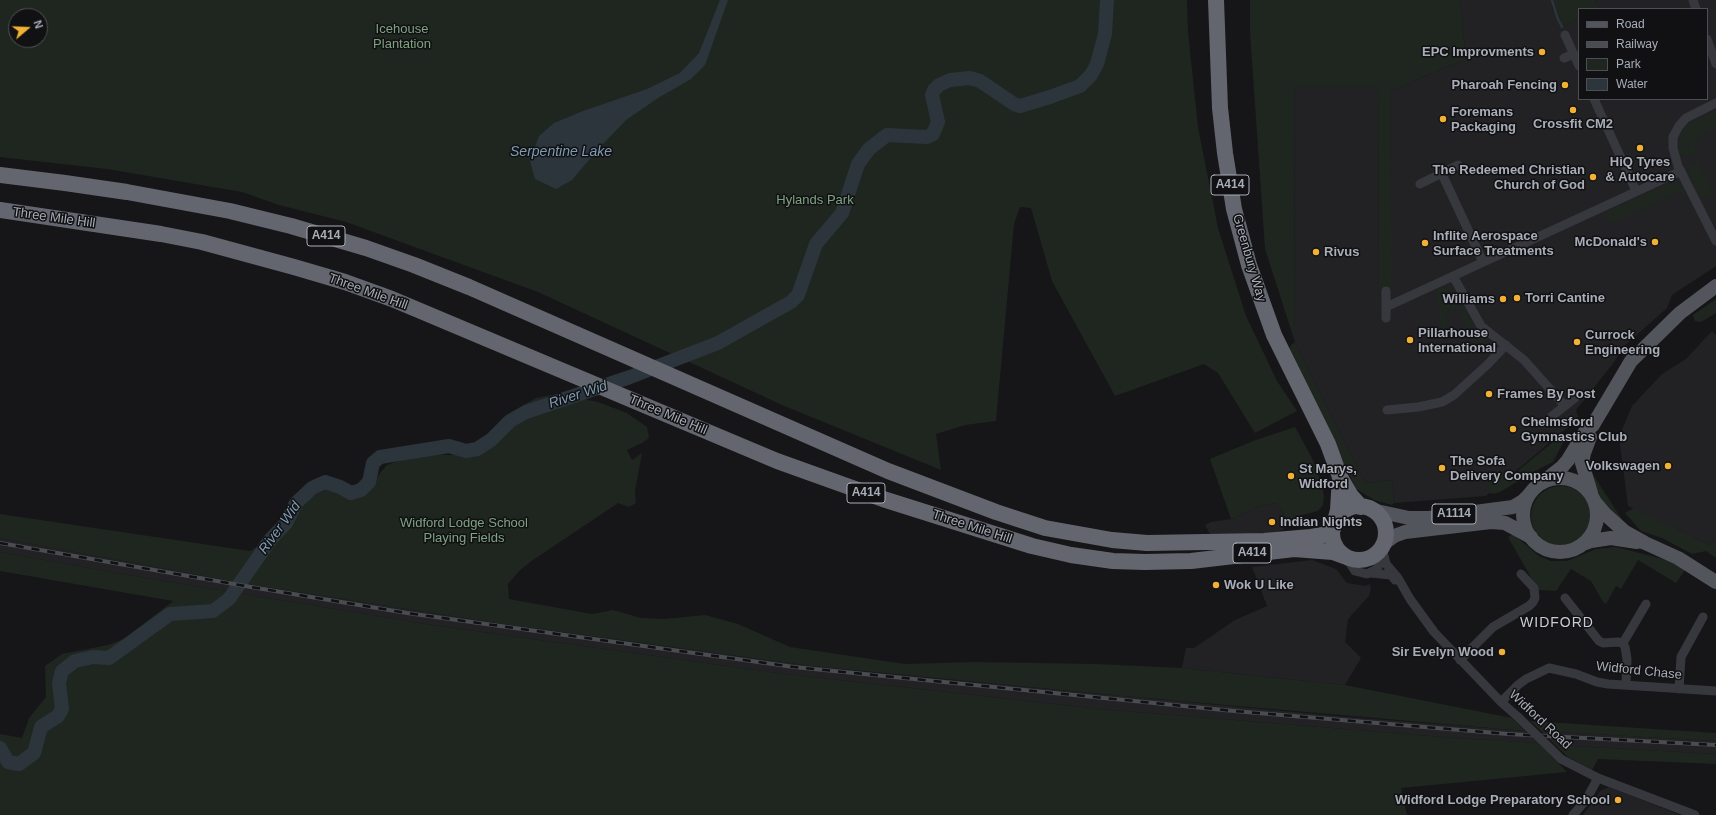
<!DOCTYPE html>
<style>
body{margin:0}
#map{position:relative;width:1716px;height:815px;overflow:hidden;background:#161618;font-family:Helvetica,sans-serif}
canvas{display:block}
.legend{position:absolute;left:1578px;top:8px;width:130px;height:92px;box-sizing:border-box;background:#111113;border:1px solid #4d4f55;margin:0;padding:5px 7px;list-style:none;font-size:12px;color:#a8adb8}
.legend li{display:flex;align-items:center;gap:8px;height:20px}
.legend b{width:20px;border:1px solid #4d4f55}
.north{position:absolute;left:8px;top:8px;width:40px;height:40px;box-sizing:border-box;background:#111113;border:1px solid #4d4f55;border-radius:50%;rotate:71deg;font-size:11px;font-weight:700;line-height:16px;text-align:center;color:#a8adb8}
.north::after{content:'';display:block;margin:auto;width:14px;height:18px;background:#f2b134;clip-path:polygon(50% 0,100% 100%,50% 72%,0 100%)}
</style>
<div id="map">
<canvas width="1716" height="815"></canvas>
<ul class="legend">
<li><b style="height:5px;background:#53555c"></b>Road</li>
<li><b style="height:5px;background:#4a4c52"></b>Railway</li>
<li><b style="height:11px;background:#1e261f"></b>Park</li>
<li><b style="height:11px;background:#2c353c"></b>Water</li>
</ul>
<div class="north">N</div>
</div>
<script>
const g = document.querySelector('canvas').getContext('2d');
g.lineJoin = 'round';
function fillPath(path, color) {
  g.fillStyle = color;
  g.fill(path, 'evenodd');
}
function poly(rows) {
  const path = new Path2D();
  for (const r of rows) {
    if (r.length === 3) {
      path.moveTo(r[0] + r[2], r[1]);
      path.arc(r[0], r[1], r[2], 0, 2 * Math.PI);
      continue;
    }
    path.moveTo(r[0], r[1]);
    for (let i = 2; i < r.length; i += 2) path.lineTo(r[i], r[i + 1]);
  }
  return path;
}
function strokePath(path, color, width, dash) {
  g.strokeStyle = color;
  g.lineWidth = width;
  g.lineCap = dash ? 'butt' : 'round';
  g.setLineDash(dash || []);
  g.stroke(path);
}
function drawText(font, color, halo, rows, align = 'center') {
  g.font = font + ' Helvetica,sans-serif';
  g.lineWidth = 3;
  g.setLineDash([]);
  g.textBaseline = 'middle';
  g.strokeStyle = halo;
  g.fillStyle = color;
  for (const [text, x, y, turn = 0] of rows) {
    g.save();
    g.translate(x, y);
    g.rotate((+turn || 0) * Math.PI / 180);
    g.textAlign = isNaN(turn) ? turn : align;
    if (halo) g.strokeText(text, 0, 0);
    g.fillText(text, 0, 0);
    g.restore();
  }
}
fillPath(poly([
 [1460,0,1551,0,1551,4,1561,27,1579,18,1579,99,1707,99,1707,9,1599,9,1595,0,1716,0,1716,266,1672,295,1667,308,1622,348,1615,361,1576,410,1578,417,1573,423,1486,496,1394,503,1392,480,1365,483,1295,343,1294,86,1378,86,1379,291,1391,290,1390,91,1466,59],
 [1712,331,1716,335,1716,537,1710,545,1628,506,1619,437,1632,406,1662,374,1686,359],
 [1276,503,1288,521,1284,529,1273,534,1211,536,1205,525,1211,522,1231,519,1260,506],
 [0,538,252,585,503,624,670,647,811,666,887,674,1348,717,1525,731,1538,743,1454,738,1100,709,777,673,432,625,128,575,0,552],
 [1312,560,1336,569,1347,583,1366,586,1370,584,1371,588,1369,596,1348,619,1345,642,1361,658,1345,685,1182,668,1186,648,1194,648,1235,620,1267,606,1252,567],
 [1541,731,1716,741,1716,754,1555,745],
 [1609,787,1614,789,1680,815,1583,815,1600,791]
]), '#222225');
fillPath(poly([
 [0,0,1187,0,1188,32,1198,127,1218,228,1246,316,1277,381,1297,411,1255,433,1218,373,1204,364,1115,396,1052,281,1031,208,1020,207,1014,224,996,421,965,425,936,434,941,470,782,405,538,292,346,222,279,205,242,192,107,169,0,157],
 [16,16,40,16,40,40,16,40],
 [1250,0,1460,0,1466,59,1390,91,1392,290,1379,291,1378,86,1294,86,1295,343,1365,483,1392,480,1394,503,1392,505,1374,500,1356,489,1290,349,1291,345,1295,342,1265,249,1250,32],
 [1551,0,1595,0,1599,9,1579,9,1579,18,1561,27,1551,4],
 [1716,109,1716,127,1698,137,1695,145,1696,152,1686,157,1681,154,1679,152,1678,145,1682,132,1686,126,1696,119,1703,118],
 [1698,162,1714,194,1707,197,1701,198,1689,174,1690,165],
 [1672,182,1679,184,1686,194,1678,192,1610,224,1605,217,1607,211,1610,209],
 [1439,287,1450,289,1457,295,1474,327,1486,342,1487,351,1483,356,1479,353,1481,345,1466,325,1466,321,1462,321,1461,309,1447,310,1448,316,1445,317,1447,337,1442,338,1436,289],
 [1716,299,1716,313,1701,322,1695,321,1693,315],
 [557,394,598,402,627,413,647,427,649,438,642,443,627,450,632,460,642,453,635,491,636,503,629,507,618,503,533,560,519,571,508,584,509,599,592,614,613,610,641,618,663,619,705,615,738,624,790,647,905,664,974,662,1096,664,1182,668,1345,685,1512,718,1525,731,1123,696,811,666,503,624,323,596,252,585,0,538,0,514,250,551,288,528,291,501,315,479,327,490,356,496,368,492,380,473,387,465,404,459,432,455,452,455,470,453,506,415,536,398],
 [1295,427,1312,458,1322,484,1324,497,1323,505,1318,511,1302,515,1288,521,1276,503,1260,506,1231,519,1210,459,1253,441],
 [1559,437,1564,438,1564,441,1553,462,1535,471,1500,492,1494,494,1490,493,1488,486,1492,477,1515,473],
 [1586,464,1627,527,1602,502],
 [1561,516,30],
 [1634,508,1710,545,1716,537,1716,558,1706,551,1692,554,1662,538,1641,531,1625,513],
 [1513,534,1539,556,1551,561,1567,561,1596,549,1616,547,1671,561,1685,570,1676,583,1638,560,1621,589,1616,586,1606,604,1603,602,1591,581,1571,569,1556,591,1538,590,1508,537],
 [0,552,128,575,432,625,777,673,1100,709,1454,738,1538,743,1567,772,1401,788,1407,815,0,815,0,734,22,738,29,718,46,697,45,666,62,654,108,645,124,639,173,601,0,571],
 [1530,721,1716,733,1716,741,1541,731],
 [1555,745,1716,754,1716,764,1598,759,1592,770,1567,756]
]), '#1e261f');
fillPath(poly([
 [720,0,728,0,705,65,691,79,658,98,626,120,599,148,572,180,556,189,535,179,530,161,539,136,554,123,583,111,647,89,680,73,699,53]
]), '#2c353c');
strokePath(poly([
 [1552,0,1557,17,1562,27]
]), '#2c353c', 2.5);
strokePath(poly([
 [0,748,8,762,19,764,34,753,41,727,58,716,62,709,59,683,62,671,75,661,93,657,109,658,170,614,213,611,229,599,270,540,286,523,296,503,312,488,325,482,340,487,351,493,361,490,369,482,373,463,380,457,449,446,466,451,477,449,491,440,510,421,526,412,630,377,718,343,791,302,798,295,816,244,842,213,858,164,869,149,887,135,927,137,933,134,938,122,932,95,934,90,939,85,950,80,970,78,980,81,1014,104,1020,106,1050,97,1080,86,1091,75,1097,64,1105,34,1107,0]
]), '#2c353c', 14);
strokePath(poly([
 [1693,0,1696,9],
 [1565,35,1579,66],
 [1707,39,1716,64],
 [1564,58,1574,54],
 [1594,99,1636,191],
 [1716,103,1686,118,1679,126,1673,137,1673,148,1678,166,1716,241],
 [1442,174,1483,262],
 [1420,184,1458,165],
 [1453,276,1481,326,1524,360,1565,406],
 [1386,291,1386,318],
 [1386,307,1681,171],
 [1387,410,1418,407,1442,402,1454,395,1488,364,1506,345],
 [1552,416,1575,398],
 [1382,547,1386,564,1398,578,1410,599,1434,632,1501,702,1518,717],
 [1346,557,1355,571,1367,574,1377,569,1383,554],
 [1371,573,1391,575,1395,580],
 [1565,598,1599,641,1603,643,1618,642,1623,643,1625,647,1627,659,1626,685],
 [1623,643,1646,604],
 [1460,660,1493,627,1529,606,1533,602,1535,598,1534,588,1521,574],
 [1679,689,1681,657,1703,617],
 [1501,702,1518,685,1526,679,1549,668,1576,674,1597,682,1608,684,1716,691],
 [1561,759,1598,778,1695,815],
 [1573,815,1586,800,1598,778]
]), '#37383d', 9);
strokePath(poly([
 [1590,437,1584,453,1582,463,1591,493],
 [1560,515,37],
 [1543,482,1562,467,1568,460,1585,432,1593,425,1631,361,1680,313,1716,286],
 [1594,501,1605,514,1625,532,1645,543,1678,558,1716,582],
 [1372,510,1409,518,1429,518,1513,507,1523,501,1528,496],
 [1383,544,1394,536,1405,532,1491,522,1505,523,1531,537],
 [1583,544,1591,541,1611,538,1637,542]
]), '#53555c', 14);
strokePath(poly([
 [1216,0,1220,108,1225,153,1234,209,1249,265,1274,335,1328,444,1340,477,1351,496,1361,507],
 [0,175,65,183,127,192,230,211,291,226,366,248,414,265,469,287,888,471,996,512,1045,528,1112,540,1147,543,1264,541,1311,537,1323,535,1333,529],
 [0,210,161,234,202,242,294,267,345,282,392,299,777,461,883,499,1032,546,1071,555,1113,561,1145,562,1191,561,1294,549,1333,552,1344,556],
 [1359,533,27],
 [1335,521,1338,510,1340,477]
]), '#63666e', 16);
const rail = poly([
 [0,543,251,587,407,613,794,667,1234,711,1508,734,1716,745]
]);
strokePath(rail, '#4a4c52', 4);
strokePath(rail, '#111113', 2.5, [8]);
strokePath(poly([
 [1518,717,1561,759]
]), '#37383d', 9);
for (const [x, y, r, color] of [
 [1542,52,4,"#f2b134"],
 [1565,85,4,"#f2b134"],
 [1573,110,4,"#f2b134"],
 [1443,119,4,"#f2b134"],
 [1640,148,4,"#f2b134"],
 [1593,177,4,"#f2b134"],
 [1655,242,4,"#f2b134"],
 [1425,243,4,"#f2b134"],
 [1316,252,4,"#f2b134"],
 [1517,298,4,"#f2b134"],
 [1503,299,4,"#f2b134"],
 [1410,340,4,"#f2b134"],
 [1577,342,4,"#f2b134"],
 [1489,394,4,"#f2b134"],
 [1513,429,4,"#f2b134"],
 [1668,466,4,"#f2b134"],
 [1442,468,4,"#f2b134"],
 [1291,476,4,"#f2b134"],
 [1272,522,4,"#f2b134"],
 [1216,585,4,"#f2b134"],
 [1502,652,4,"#f2b134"],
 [1618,800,4,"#f2b134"]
]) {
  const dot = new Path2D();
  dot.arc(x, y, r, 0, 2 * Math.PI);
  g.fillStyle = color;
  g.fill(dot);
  strokePath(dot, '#111113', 1.5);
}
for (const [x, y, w] of [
 [1230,185,38],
 [326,236,38],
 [866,493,38],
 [1454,514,44],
 [1252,553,38]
]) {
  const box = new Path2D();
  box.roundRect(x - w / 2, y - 10, w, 20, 3);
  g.fillStyle = '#111113';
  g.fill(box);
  strokePath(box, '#a8adb8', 1);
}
drawText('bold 12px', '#a8adb8', null, [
 ["A414",1230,185],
 ["A414",326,236],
 ["A414",866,493],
 ["A1114",1454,514],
 ["A414",1252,553]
]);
drawText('13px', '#7fa381', '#111113', [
 ["Icehouse",402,29],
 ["Plantation",402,44],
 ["Hylands Park",815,200],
 ["Widford Lodge School",464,523],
 ["Playing Fields",464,538]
]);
drawText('bold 13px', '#a8adb8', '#111113', [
 ["EPC Improvments",1534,52,"right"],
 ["Pharoah Fencing",1557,85,"right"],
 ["Foremans",1451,112],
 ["Packaging",1451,127],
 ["Crossfit CM2",1573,124,"center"],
 ["HiQ Tyres",1640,162,"center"],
 ["& Autocare",1640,177,"center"],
 ["The Redeemed Christian",1585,170,"right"],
 ["Church of God",1585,185,"right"],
 ["Inflite Aerospace",1433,236],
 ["Surface Treatments",1433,251],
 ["McDonald's",1647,242,"right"],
 ["Rivus",1324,252],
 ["Torri Cantine",1525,298],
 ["Williams",1495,299,"right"],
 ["Pillarhouse",1418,333],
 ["International",1418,348],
 ["Currock",1585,335],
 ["Engineering",1585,350],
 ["Frames By Post",1497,394],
 ["Chelmsford",1521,422],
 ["Gymnastics Club",1521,437],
 ["The Sofa",1450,461],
 ["Delivery Company",1450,476],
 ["Volkswagen",1660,466,"right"],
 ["St Marys,",1299,469],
 ["Widford",1299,484],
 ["Indian Nights",1280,522],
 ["Wok U Like",1224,585],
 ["Sir Evelyn Wood",1494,652,"right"],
 ["Widford Lodge Preparatory School",1610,800,"right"]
], 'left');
drawText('13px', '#a8adb8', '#111113', [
 ["Three Mile Hill",54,218,8],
 ["Greenbury Way",1249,258,74],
 ["Three Mile Hill",368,292,20],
 ["Three Mile Hill",668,415,23],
 ["Three Mile Hill",972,527,18],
 ["Widford Chase",1639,671,6],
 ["Widford Road",1540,720,43]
]);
drawText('italic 14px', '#7f9bb3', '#111113', [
 ["Serpentine Lake",561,152],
 ["River Wid",578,395,-18],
 ["River Wid",280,528,-54]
]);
g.letterSpacing = '1px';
drawText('14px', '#c9ccd4', '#111113', [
 ["WIDFORD",1557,623]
]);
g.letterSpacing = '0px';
</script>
